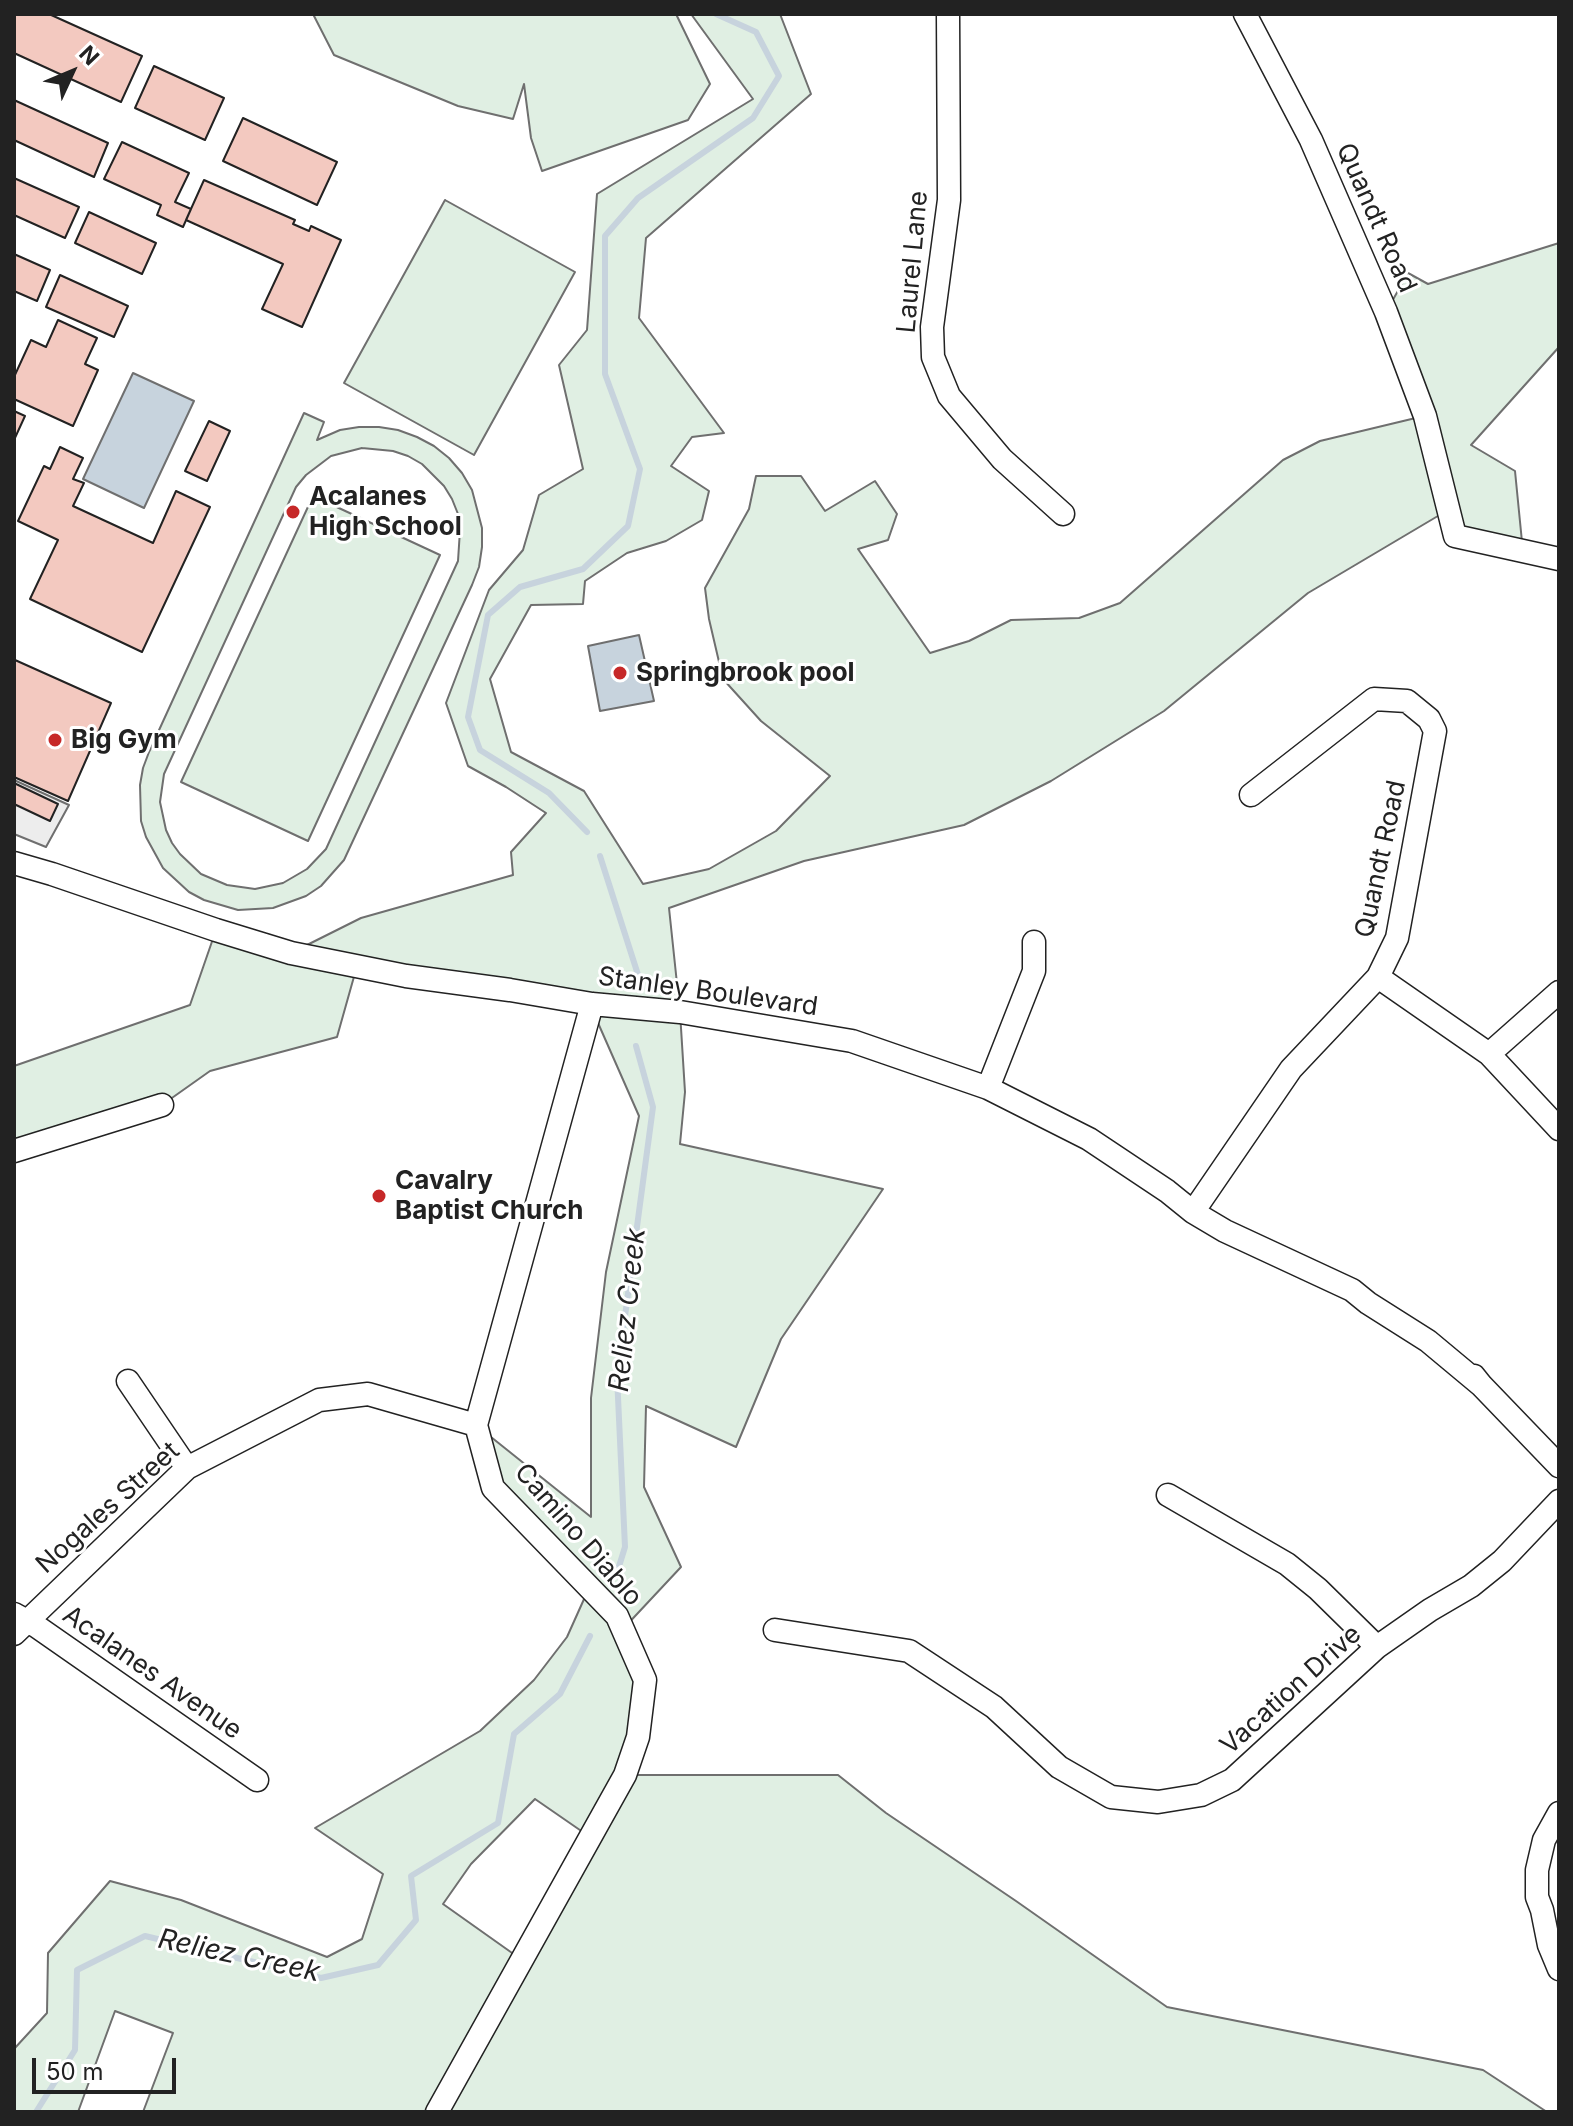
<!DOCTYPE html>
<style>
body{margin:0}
#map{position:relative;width:1573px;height:2126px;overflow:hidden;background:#fff;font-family:Inter,sans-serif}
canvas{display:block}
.frame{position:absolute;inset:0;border:16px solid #222;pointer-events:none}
.north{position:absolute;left:32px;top:32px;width:80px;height:80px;-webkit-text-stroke:6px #fff;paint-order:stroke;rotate:46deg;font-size:22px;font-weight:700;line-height:32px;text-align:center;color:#222}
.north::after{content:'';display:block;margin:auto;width:28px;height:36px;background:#222;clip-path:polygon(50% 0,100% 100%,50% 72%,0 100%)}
.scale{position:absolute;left:32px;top:2058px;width:144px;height:36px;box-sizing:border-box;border:4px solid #222;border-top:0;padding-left:10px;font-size:24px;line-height:28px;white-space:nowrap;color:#222;-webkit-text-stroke:6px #fff;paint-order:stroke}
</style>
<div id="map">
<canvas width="1573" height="2126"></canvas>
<div class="frame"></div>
<div class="north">N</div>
<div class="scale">50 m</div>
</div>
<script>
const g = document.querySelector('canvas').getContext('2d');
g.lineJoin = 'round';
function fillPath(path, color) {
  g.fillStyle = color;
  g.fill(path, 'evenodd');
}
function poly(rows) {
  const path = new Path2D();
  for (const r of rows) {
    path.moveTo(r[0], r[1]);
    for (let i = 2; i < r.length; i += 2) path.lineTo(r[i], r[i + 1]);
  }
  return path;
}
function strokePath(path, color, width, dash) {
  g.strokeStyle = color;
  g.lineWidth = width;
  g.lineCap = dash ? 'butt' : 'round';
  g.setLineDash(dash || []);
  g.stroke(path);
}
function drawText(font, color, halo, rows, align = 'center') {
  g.font = font + ' Inter,sans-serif';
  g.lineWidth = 6;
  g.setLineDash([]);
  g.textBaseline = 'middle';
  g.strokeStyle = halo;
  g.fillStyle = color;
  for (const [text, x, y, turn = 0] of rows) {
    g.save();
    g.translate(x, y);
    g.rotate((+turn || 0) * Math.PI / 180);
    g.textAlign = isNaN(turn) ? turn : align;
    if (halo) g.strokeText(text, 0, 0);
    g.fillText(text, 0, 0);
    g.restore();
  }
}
const green = poly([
 [313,14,676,14,710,84,688,120,542,171,531,138,524,84,513,119,458,106,334,55,313,14],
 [691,14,780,14,811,94,646,238,639,318,724,433,692,437,671,466,709,491,702,520,666,541,627,553,585,581,583,604,531,605,490,679,511,752,584,791,643,884,709,869,776,831,830,776,761,721,723,679,709,619,705,588,749,509,756,476,801,476,825,511,875,481,897,514,888,540,858,549,930,653,969,641,1011,620,1079,618,1120,603,1283,460,1320,441,1424,416,1386,312,1408,273,1428,284,1559,243,1559,347,1471,445,1515,471,1523,552,1455,536,1448,510,1308,593,1164,711,1051,781,964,825,804,861,669,908,680,1012,685,1092,680,1144,883,1189,781,1339,736,1447,646,1406,644,1487,681,1567,623,1629,645,1680,626,1775,838,1775,886,1813,1016,1901,1167,2007,1483,2070,1547,2112,143,2112,173,2033,115,2011,78,2112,14,2112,14,2049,47,2013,48,1953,110,1881,181,1900,327,1957,362,1939,383,1874,315,1828,480,1731,534,1680,567,1637,589,1588,493,1488,476,1425,591,1517,591,1398,606,1272,639,1116,591,1007,357,966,337,1037,210,1071,162,1105,14,1151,14,1066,190,1005,216,930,291,953,361,918,513,875,511,852,546,813,506,787,468,766,446,703,489,590,523,550,539,495,583,469,559,365,587,330,597,194,753,99,691,14],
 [535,1799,590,1837,522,1960,443,1904,471,1864,535,1799],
 [445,200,575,272,474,455,344,383,445,200],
 [304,413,324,422,317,440,340,430,359,427,379,427,398,430,417,437,434,446,449,458,462,473,472,490,482,528,482,547,479,567,472,585,344,860,321,886,306,896,273,908,238,910,204,900,189,892,163,868,146,837,141,821,140,785,143,768,149,752,304,413],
 [362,448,393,451,408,456,422,464,444,486,452,499,458,514,460,530,458,561,326,849,307,869,283,883,255,889,227,885,201,874,180,854,172,843,166,830,160,802,164,774,296,487,306,475,331,456,362,448],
 [313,496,440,555,308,841,181,782,313,496]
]);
fillPath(green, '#e0efe3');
strokePath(green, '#6f6f6f', 2);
const parking = poly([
 [14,780,69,805,46,847,14,834,14,780]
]);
fillPath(parking, '#ededed');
strokePath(parking, '#6f6f6f', 2);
const water = poly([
 [133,373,194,401,144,508,83,479,133,373],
 [639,635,654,701,600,711,588,646,639,635]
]);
fillPath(water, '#c7d3dd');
strokePath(water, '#6f6f6f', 2);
strokePath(poly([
 [587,832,549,793,480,750,468,717,488,615,520,587,583,569,628,526,640,469,605,374,605,236,638,198,753,118,779,76,756,32,716,14],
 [600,856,640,981],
 [616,1576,625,1547,617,1376,653,1107,636,1046],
 [36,2112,75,2050,77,1970,145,1936,321,1978,378,1965,416,1920,411,1876,498,1823,514,1734,560,1694,590,1636]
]), '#c7d3dd', 6);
const building = poly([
 [14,14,49,14,142,56,121,102,14,53,14,14],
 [154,66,224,98,205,140,135,108,154,66],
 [14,100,108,143,94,177,14,140,14,100],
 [243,118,337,162,317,205,223,161,243,118],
 [122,142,189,173,175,202,191,209,183,227,157,215,161,205,104,179,122,142],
 [14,178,79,207,65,238,14,215,14,178],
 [204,180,295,220,293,224,309,231,311,226,341,240,302,327,262,309,283,264,186,220,204,180],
 [89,212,156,243,142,274,75,243,89,212],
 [14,254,50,270,37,301,14,291,14,254],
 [60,275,128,306,114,337,46,307,60,275],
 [58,320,97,338,85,364,98,370,73,426,14,399,14,377,31,340,46,347,58,320],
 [14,411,25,416,14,440,14,411],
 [209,421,230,431,207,481,185,471,209,421],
 [60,447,83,458,73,479,84,483,73,506,153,543,176,491,210,507,142,652,30,599,58,540,18,521,44,466,50,469,60,447],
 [15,660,111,703,68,801,14,777,15,660],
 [14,783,58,804,50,821,14,804,14,783]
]);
fillPath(building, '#f3c9c0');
strokePath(building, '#222', 2);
const minor = poly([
 [948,14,949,200,932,327,933,357,949,396,1002,459,1063,514],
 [1245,14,1311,140,1386,312,1425,416,1455,536,1559,559],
 [14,863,52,874,216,930,291,953,406,976,510,990,592,1004,680,1012,852,1041,988,1088,1089,1139,1167,1191,1193,1212,1225,1231,1352,1290,1368,1303,1428,1341,1482,1386],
 [1378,977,1489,1054,1559,1129],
 [1489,1054,1559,992],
 [988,1088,1034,971,1034,942],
 [14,1151,162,1105],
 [1193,1212,1291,1069,1378,977,1397,938,1435,731,1429,719,1407,701,1374,699,1251,795],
 [1474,1376,1482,1386,1559,1466],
 [128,1381,187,1468],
 [1168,1495,1287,1564,1318,1589,1377,1647],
 [14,1614,36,1626,257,1780],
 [775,1630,909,1651,994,1707,1059,1767,1111,1797,1158,1802,1201,1795,1232,1780,1377,1647,1430,1610,1471,1586,1502,1561,1559,1501],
 [14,1634,187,1468,319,1400,368,1394,476,1425],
 [1559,1813,1544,1840,1537,1870,1537,1897,1542,1910,1549,1945,1559,1969],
 [437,2112,625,1775,638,1737,645,1680,617,1616,493,1488,476,1425,592,1004]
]);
strokePath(minor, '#222', 25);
strokePath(minor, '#fff', 22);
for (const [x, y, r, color] of [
 [293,512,8,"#c62828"],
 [620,673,8,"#c62828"],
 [55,740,8,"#c62828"],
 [379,1196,8,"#c62828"]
]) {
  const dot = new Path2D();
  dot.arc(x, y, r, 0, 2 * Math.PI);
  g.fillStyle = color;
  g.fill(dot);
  strokePath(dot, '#fff', 3);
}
drawText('26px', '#222', '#fff', [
 ["Quandt Road",1376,218,66],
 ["Laurel Lane",913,262,-85],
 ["Quandt Road",1381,859,-78],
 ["Stanley Boulevard",708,992,8],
 ["Nogales Street",108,1508,-42],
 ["Camino Diablo",578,1535,49],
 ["Acalanes Avenue",152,1673,35],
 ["Vacation Drive",1291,1690,-42]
]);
drawText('bold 26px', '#222', '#fff', [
 ["Acalanes",309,497],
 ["High School",309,527],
 ["Springbrook pool",636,673],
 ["Big Gym",71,740],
 ["Cavalry",395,1181],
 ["Baptist Church",395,1211]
], 'left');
drawText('italic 28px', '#222', '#fff', [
 ["Reliez Creek",628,1310,-84],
 ["Reliez Creek",239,1956,12]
]);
</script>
